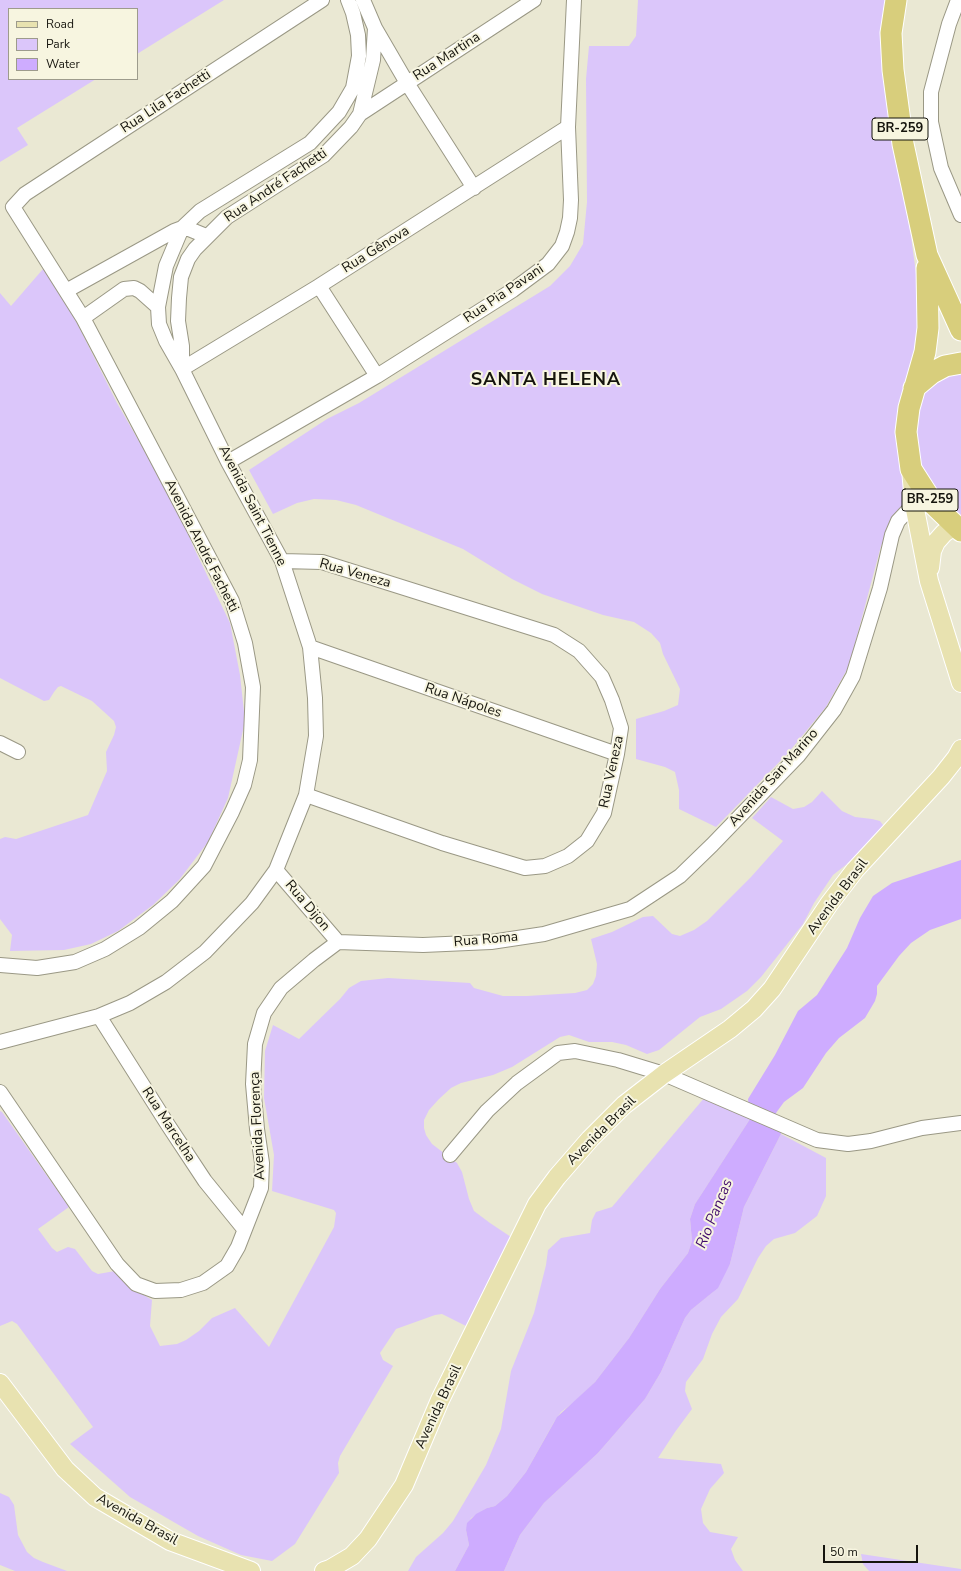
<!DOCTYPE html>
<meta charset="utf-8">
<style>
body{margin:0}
#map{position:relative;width:961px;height:1571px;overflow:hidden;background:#eae8d3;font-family:"Nunito Sans",sans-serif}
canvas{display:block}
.legend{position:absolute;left:8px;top:8px;width:130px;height:72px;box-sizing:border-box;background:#f7f5e0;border:1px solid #9d9b8c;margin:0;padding:5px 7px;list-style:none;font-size:12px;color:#15140d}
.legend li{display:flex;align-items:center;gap:8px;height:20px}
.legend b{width:20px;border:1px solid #9d9b8c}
.scale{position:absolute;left:823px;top:1545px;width:95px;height:18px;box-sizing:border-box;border:2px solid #15140d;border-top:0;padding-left:5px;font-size:12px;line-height:14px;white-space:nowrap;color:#15140d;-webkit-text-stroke:3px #f7f5e0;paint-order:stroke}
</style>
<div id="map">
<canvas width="961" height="1571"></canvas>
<ul class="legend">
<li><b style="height:5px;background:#e8e2b0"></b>Road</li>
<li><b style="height:11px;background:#dbc6fa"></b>Park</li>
<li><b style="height:11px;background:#ceacff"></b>Water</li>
</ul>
<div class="scale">50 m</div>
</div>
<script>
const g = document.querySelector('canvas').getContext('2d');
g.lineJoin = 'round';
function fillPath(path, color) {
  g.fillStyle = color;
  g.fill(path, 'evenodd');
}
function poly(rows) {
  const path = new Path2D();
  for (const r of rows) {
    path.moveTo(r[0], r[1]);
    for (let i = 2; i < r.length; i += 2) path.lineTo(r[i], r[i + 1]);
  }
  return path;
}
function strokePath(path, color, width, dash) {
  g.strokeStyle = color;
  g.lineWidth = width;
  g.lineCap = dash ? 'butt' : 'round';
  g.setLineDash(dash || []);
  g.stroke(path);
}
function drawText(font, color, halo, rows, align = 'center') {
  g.font = font + ' "Nunito Sans",sans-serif';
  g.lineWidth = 4;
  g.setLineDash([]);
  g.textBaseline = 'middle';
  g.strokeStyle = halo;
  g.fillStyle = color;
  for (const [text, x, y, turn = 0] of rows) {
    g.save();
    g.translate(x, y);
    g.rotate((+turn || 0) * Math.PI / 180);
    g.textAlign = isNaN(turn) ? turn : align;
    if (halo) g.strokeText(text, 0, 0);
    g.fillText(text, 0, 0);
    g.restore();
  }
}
fillPath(poly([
 [0,0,224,0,137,54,137,9,9,9,9,79,96,79,17,128,28,145,0,162],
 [638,0,890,0,890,124,911,236,923,326,920,342,913,496,897,515,881,546,849,666,826,707,788,753,716,827,679,809,679,790,675,772,665,767,636,759,636,719,664,711,678,705,680,689,663,654,660,643,651,633,634,622,603,615,542,594,512,579,463,549,356,505,336,500,314,499,297,503,273,514,249,470,327,419,359,403,550,286,570,266,583,244,587,202,586,79,589,46,629,46,636,36],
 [43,269,62,293,117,403,178,509,194,548,230,623,240,675,245,721,228,798,208,842,179,880,153,905,118,931,91,944,64,950,10,951,12,935,0,919,0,839,5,837,16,839,88,815,107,771,106,752,114,735,116,727,114,721,92,701,61,686,58,687,54,692,49,700,44,701,0,678,0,293,11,306],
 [948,368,961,372,961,516,950,513,929,488,916,456,914,415,922,384],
 [822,791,842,811,855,817,872,819,880,821,883,825,881,833,875,842,833,875,814,903,803,924,761,977,747,991,721,1009,700,1017,659,1050,647,1054,626,1045,612,1042,589,1042,569,1035,560,1037,512,1067,493,1075,461,1083,451,1088,439,1099,429,1110,424,1120,424,1128,426,1135,432,1144,457,1163,462,1172,469,1199,474,1211,490,1223,514,1239,468,1327,442,1314,435,1315,396,1329,380,1353,383,1360,393,1366,340,1456,338,1463,339,1473,295,1544,272,1561,241,1555,198,1536,130,1497,70,1444,93,1427,17,1324,12,1321,0,1326,0,1111,2,1112,69,1207,38,1229,52,1248,57,1252,68,1247,75,1249,92,1271,98,1274,115,1271,134,1289,152,1300,150,1326,160,1346,177,1344,186,1340,199,1331,212,1318,235,1308,269,1347,334,1227,336,1213,334,1210,272,1191,274,1155,264,1098,265,1051,273,1025,299,1039,340,999,349,988,361,981,388,978,470,983,474,988,503,996,527,996,575,993,587,990,593,984,596,976,597,964,591,939,612,932,643,917,653,916,672,934,680,936,694,930,707,921,751,877,783,841,752,818,771,797,793,809,804,807,812,802],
 [705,1097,750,1119,695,1204,690,1219,692,1241,688,1253,660,1289,629,1338,595,1382,574,1402,561,1412,554,1422,526,1472,507,1496,495,1506,487,1508,471,1518,466,1530,469,1545,455,1571,408,1571,416,1557,443,1533,453,1521,486,1465,501,1429,511,1371,534,1313,546,1265,548,1250,561,1238,590,1233,592,1220,596,1212,612,1207],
 [781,1134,826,1158,826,1196,817,1216,795,1233,774,1239,766,1246,758,1258,738,1299,721,1317,712,1334,703,1359,686,1382,685,1391,692,1409,675,1432,658,1458,721,1464,724,1473,710,1489,701,1509,703,1523,710,1532,738,1537,731,1549,735,1560,743,1571,504,1571,520,1535,544,1503,598,1453,645,1399,661,1372,685,1318,691,1310,713,1292,730,1264,744,1207],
 [0,1493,9,1497,14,1505,18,1535,27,1552,34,1558,43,1562,67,1571,15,1571,0,1565],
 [861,1554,961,1569,961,1571,869,1571,863,1564]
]), '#dbc6fa');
fillPath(poly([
 [961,860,961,919,930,930,911,943,899,956,877,986,877,994,875,1001,865,1018,839,1038,826,1053,803,1088,784,1102,776,1113,781,1134,744,1207,730,1264,718,1288,691,1310,685,1318,661,1372,645,1399,598,1453,544,1503,520,1535,504,1571,455,1571,469,1545,466,1530,467,1523,476,1514,487,1508,495,1506,507,1496,526,1472,557,1417,595,1382,629,1338,660,1289,688,1253,692,1241,690,1219,695,1204,750,1119,748,1099,775,1055,798,1011,817,995,847,948,860,918,873,896,892,883]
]), '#ceacff');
const minor = poly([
 [958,0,949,24,931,92,931,122,941,168,961,215],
 [375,28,407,83,474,188],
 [360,114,534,0],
 [319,286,377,376],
 [66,291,174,231,182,228,189,229,206,236],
 [83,318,124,289,134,288,140,291,158,307],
 [182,367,182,346,178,321,179,298,181,277,188,259,195,249,227,217,324,155,351,127,360,114,373,60,375,28,363,0],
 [182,369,319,286,568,127],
 [228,462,377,376,513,290,548,264,562,246,567,232,570,218,571,200,568,127,574,0],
 [282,561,322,562,554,635,579,651,602,677,612,700,621,728,617,754,604,813,587,841,568,856,545,866,525,868,442,843,306,795],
 [310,647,617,754],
 [0,743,18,752],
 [276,870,338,942],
 [338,942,423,945,491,942,544,934,630,909,680,876,712,845,798,756,834,710,853,676,880,588,892,535,898,521,914,504],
 [0,965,37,968,75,962,105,949,139,928,172,901,204,866,232,812,244,785,250,760,253,687,245,643,232,601,83,318,13,207,25,194,322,0],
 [99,1016,168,1125,205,1181,244,1229],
 [0,1042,99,1016,130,1003,166,982,205,952,252,903,276,870,306,795,316,736,315,698,310,647,282,561,228,462,182,369,166,341,159,324,158,307,166,266,182,228,200,211,310,143,339,112,353,88,359,56,358,35,353,13,348,0],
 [0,1092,117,1264,136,1284,155,1291,181,1290,203,1283,227,1266,238,1247,261,1188,262,1163,257,1129,253,1084,255,1044,264,1013,281,988,314,960,338,942],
 [450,1155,487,1111,517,1083,558,1053,575,1051,618,1060,664,1074,817,1140,848,1144,871,1141,922,1128,961,1123]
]);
const major = poly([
 [911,469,914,504,929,581,961,683],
 [930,568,932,551,936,542,944,533,956,525],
 [0,1383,65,1469,95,1497,170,1541,251,1571],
 [324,1571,330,1569,352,1556,368,1539,404,1485,440,1400,537,1204,557,1177,590,1139,624,1105,664,1074,730,1029,754,1009,772,989,829,904,855,870,941,777,956,758,961,749]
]);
const highway = poly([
 [896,0,891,33,893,70,903,144,927,255,961,330],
 [927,268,928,328,925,352,909,408,906,432,911,469,934,505,961,531],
 [914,388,932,373,945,366,961,363]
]);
strokePath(minor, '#9a9885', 16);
strokePath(major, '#fff', 20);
strokePath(highway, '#fff', 23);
strokePath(minor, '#fff', 14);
strokePath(major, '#e8e2b0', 18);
strokePath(highway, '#d8ce7c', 21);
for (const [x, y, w] of [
 [900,129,56],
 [930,500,56]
]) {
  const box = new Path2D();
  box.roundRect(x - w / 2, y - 11, w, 22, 3);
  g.fillStyle = '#f7f5e0';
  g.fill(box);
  strokePath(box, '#15140d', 1);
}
drawText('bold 13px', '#15140d', null, [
 ["BR-259",900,129],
 ["BR-259",930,500]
]);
drawText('14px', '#15140d', '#f7f5e0', [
 ["Rua Martina",447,57,-33],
 ["Rua Lila Fachetti",166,102,-33],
 ["Rua André Fachetti",276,186,-34],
 ["Rua Gênova",376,250,-32],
 ["Rua Pia Pavani",504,294,-34],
 ["Avenida Saint Tienne",252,506,63],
 ["Avenida André Fachetti",201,546,63],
 ["Rua Veneza",355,574,16],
 ["Rua Nápoles",463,701,19],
 ["Rua Veneza",612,772,-78],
 ["Avenida San Marino",774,778,-48],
 ["Avenida Brasil",838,897,-53],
 ["Rua Dijon",307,906,50],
 ["Rua Roma",486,940,-5],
 ["Rua Marcelha",168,1125,57],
 ["Avenida Florença",258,1126,-93],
 ["Avenida Brasil",602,1131,-45],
 ["Avenida Brasil",439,1407,-65],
 ["Avenida Brasil",137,1520,29]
]);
drawText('italic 15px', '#420d6d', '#f7f5e0', [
 ["Rio Pancas",715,1214,-68]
]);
g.letterSpacing = '1px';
drawText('bold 18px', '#15140d', '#f7f5e0', [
 ["SANTA HELENA",546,381]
]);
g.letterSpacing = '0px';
</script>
